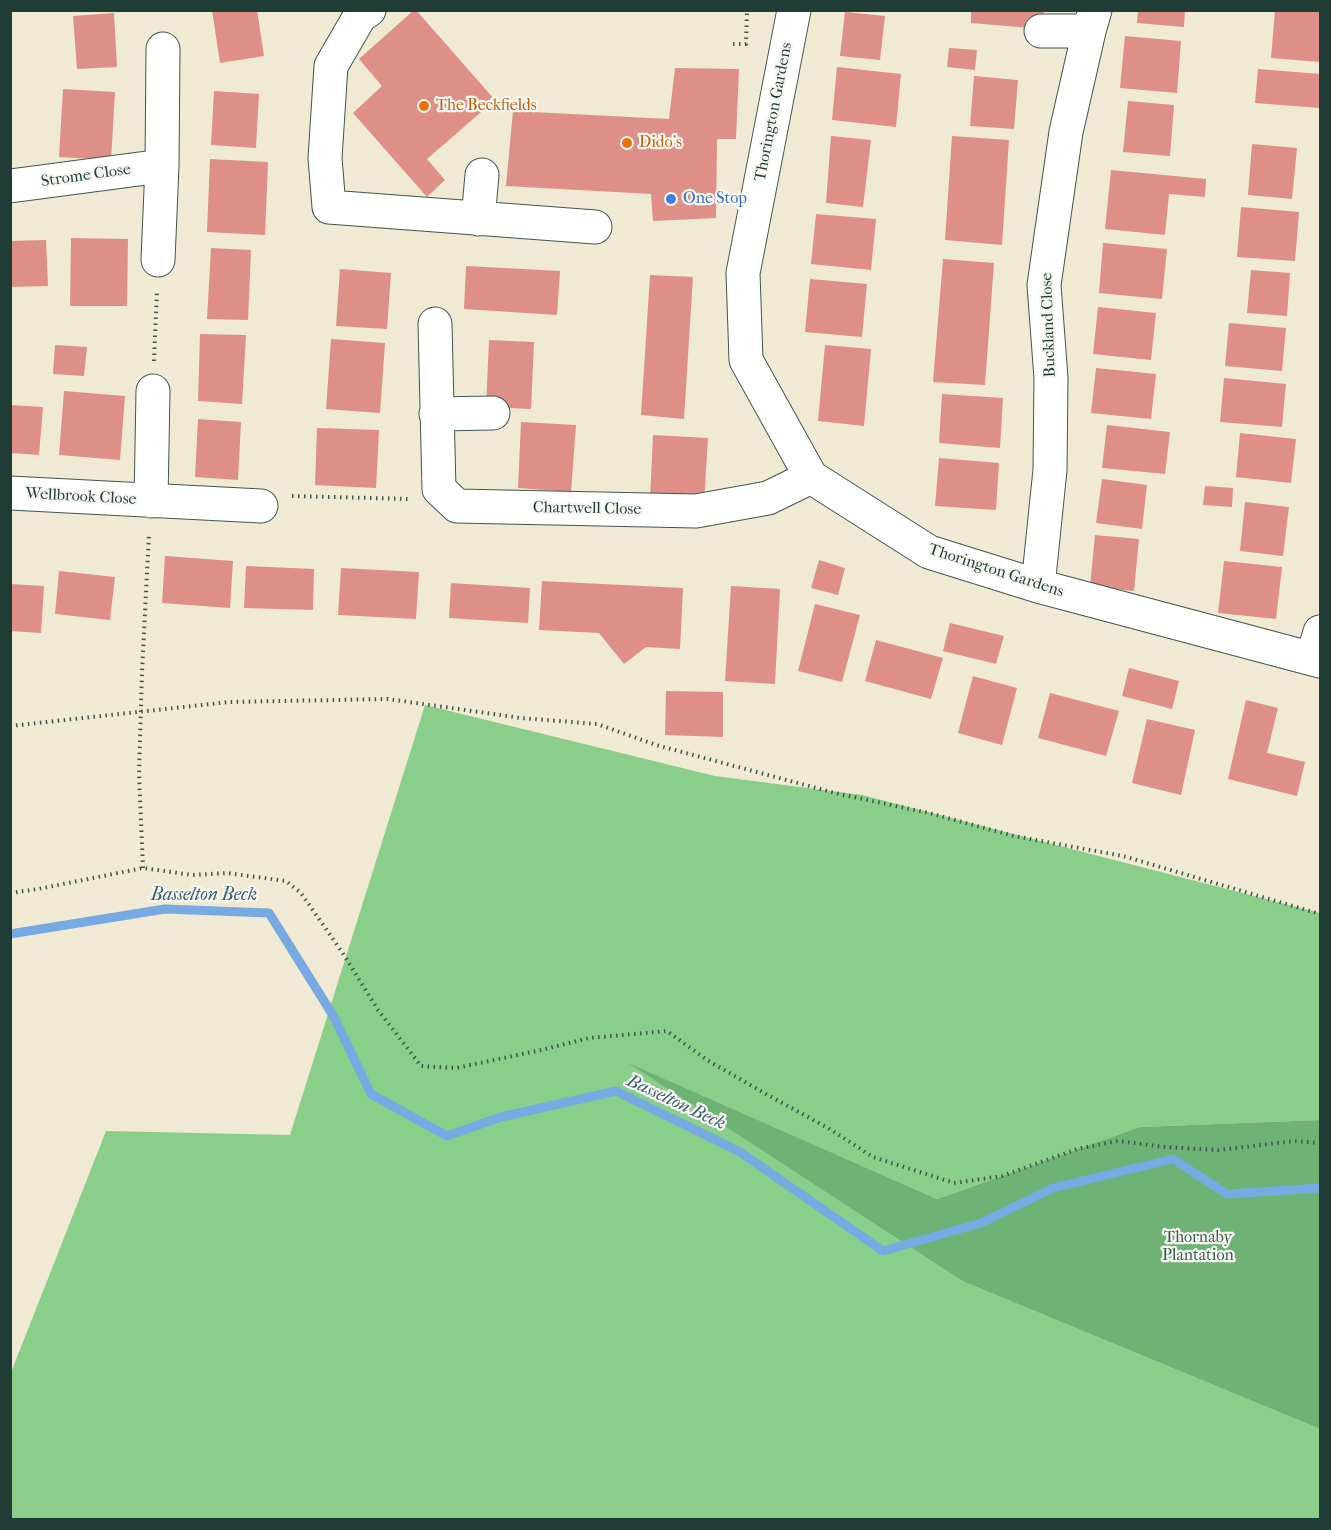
<!DOCTYPE html>
<style>
body{margin:0}
#map{position:relative;width:1331px;height:1530px;overflow:hidden;background:#f0e9d4;font-family:"IM FELL French Canon",serif}
canvas{display:block}
.frame{position:absolute;inset:0;border:12px solid #1f3d34;pointer-events:none}
</style>
<div id="map">
<canvas width="1331" height="1530"></canvas>
<div class="frame"></div>
</div>
<script>
const g = document.querySelector('canvas').getContext('2d');
g.lineJoin = 'round';
function fillPath(path, color) {
  g.fillStyle = color;
  g.fill(path, 'evenodd');
}
function poly(rows) {
  const path = new Path2D();
  for (const r of rows) {
    path.moveTo(r[0], r[1]);
    for (let i = 2; i < r.length; i += 2) path.lineTo(r[i], r[i + 1]);
  }
  return path;
}
function strokePath(path, color, width, dash) {
  g.strokeStyle = color;
  g.lineWidth = width;
  g.lineCap = dash ? 'butt' : 'round';
  g.setLineDash(dash || []);
  g.stroke(path);
}
function drawText(font, color, halo, rows, align = 'center') {
  g.font = font + ' "IM FELL French Canon",serif';
  g.lineWidth = 4.5;
  g.setLineDash([]);
  g.textBaseline = 'middle';
  g.strokeStyle = halo;
  g.fillStyle = color;
  for (const [text, x, y, turn = 0] of rows) {
    g.save();
    g.translate(x, y);
    g.rotate((+turn || 0) * Math.PI / 180);
    g.textAlign = isNaN(turn) ? turn : align;
    if (halo) g.strokeText(text, 0, 0);
    g.fillText(text, 0, 0);
    g.restore();
  }
}
fillPath(poly([
 [425,705,715,776,862,795,1320,913,1320,1120,1140,1127,937,1199,633,1066,962,1281,1320,1429,1320,1519,11,1519,10,1375,106,1131,290,1135]
]), '#89cf89');
fillPath(poly([
 [628,1063,937,1199,1140,1127,1320,1120,1320,1429,962,1281]
]), '#6eb275');
strokePath(poly([
 [10,934,165,909,269,913,334,1017,371,1094,447,1136,501,1117,616,1091,740,1152,883,1251,981,1223,1053,1188,1173,1159,1227,1194,1320,1188]
]), '#77a9e2', 9);
fillPath(poly([
 [212,10,257,10,264,56,220,63],
 [414,10,416,10,495,100,427,159,445,180,427,197,353,113,382,86,359,59],
 [971,10,1044,10,1042,29,971,23],
 [1138,10,1185,10,1184,27,1137,23],
 [1275,10,1320,10,1320,62,1271,58],
 [845,12,885,16,880,60,840,56],
 [114,13,117,67,77,69,73,16],
 [1125,36,1181,41,1177,93,1120,88],
 [949,48,977,50,975,70,947,67],
 [837,67,901,74,896,127,832,120],
 [675,68,739,69,736,139,717,139,716,218,653,221,651,194,506,186,513,111,669,119],
 [1258,69,1320,74,1320,108,1255,103],
 [974,76,1018,80,1014,129,970,126],
 [63,89,115,92,111,160,59,157],
 [214,91,259,94,256,148,211,145],
 [1128,101,1174,105,1170,156,1123,152],
 [831,136,871,140,863,207,826,203],
 [952,136,1009,140,1002,245,945,240],
 [1252,144,1297,148,1292,199,1248,195],
 [210,159,268,162,265,235,207,232],
 [1111,170,1206,179,1205,197,1169,194,1165,235,1105,229],
 [1241,207,1299,212,1295,261,1237,257],
 [816,214,876,219,871,270,811,264],
 [71,238,128,239,127,306,70,306],
 [46,240,48,286,10,287,10,241],
 [1103,243,1167,249,1162,299,1099,293],
 [211,248,251,250,248,320,207,319],
 [943,259,994,263,985,385,933,382],
 [466,266,560,271,557,315,464,309],
 [340,269,391,273,387,329,336,326],
 [1251,270,1290,273,1287,316,1247,313],
 [650,275,693,277,684,419,641,415],
 [810,279,867,284,862,337,805,332],
 [1098,307,1156,313,1151,360,1093,354],
 [1229,323,1286,328,1282,371,1225,366],
 [200,334,246,335,242,404,198,401],
 [331,339,385,343,380,413,326,409],
 [489,340,534,342,531,409,486,407],
 [55,345,87,347,84,376,53,374],
 [825,345,871,349,864,426,818,421],
 [1096,368,1156,374,1151,419,1091,413],
 [1224,378,1286,384,1282,427,1220,422],
 [64,391,125,396,120,460,59,455],
 [942,394,1003,398,1000,448,939,443],
 [10,405,43,407,39,455,10,453],
 [198,419,241,422,238,480,195,477],
 [521,422,576,425,571,492,518,488],
 [1107,425,1170,432,1165,474,1102,468],
 [317,428,379,430,376,488,315,485],
 [1240,433,1296,439,1291,483,1236,477],
 [653,435,708,438,704,503,650,500],
 [939,458,999,463,996,510,935,506],
 [1102,479,1147,485,1142,529,1096,523],
 [1205,486,1233,488,1232,507,1203,505],
 [1245,502,1289,507,1283,556,1240,551],
 [1095,535,1139,539,1134,591,1090,587],
 [165,556,233,561,230,608,162,603],
 [819,560,845,568,838,595,811,588],
 [1224,561,1282,567,1276,619,1218,613],
 [246,566,314,569,313,610,244,608],
 [341,568,419,572,416,619,338,615],
 [59,571,115,577,110,620,55,614],
 [542,581,683,588,680,649,646,647,624,664,599,633,539,630],
 [451,583,530,588,528,623,449,618],
 [10,584,44,586,41,633,10,631],
 [731,586,780,589,775,684,725,681],
 [815,604,860,615,842,682,798,671],
 [950,623,1004,636,996,664,943,651],
 [876,640,943,658,931,699,865,681],
 [1129,668,1179,681,1172,709,1122,696],
 [973,676,1017,688,1002,745,958,733],
 [666,691,723,692,723,737,665,735],
 [1050,693,1119,711,1106,756,1038,738],
 [1246,700,1278,708,1267,753,1305,762,1297,796,1228,779],
 [1147,719,1195,730,1181,795,1132,783]
]), '#de9088');
const minor = poly([
 [369,10,360,16,331,66,325,158,329,207,595,227],
 [794,10,743,273,746,360,811,477,929,552,1038,586,1320,661],
 [1041,31,1089,31],
 [162,166,163,49],
 [10,186,162,166,158,260],
 [478,219,482,175],
 [435,324,439,489,457,506,696,511,768,498,811,477],
 [436,414,493,413],
 [10,493,261,506],
 [151,501,153,391],
 [1038,586,1050,470,1051,378,1044,285,1066,132,1089,31,1095,10],
 [1312,659,1320,632]
]);
strokePath(minor, '#3e574c', 35);
strokePath(poly([
 [733,44,746,44,747,10],
 [154,361,157,290],
 [292,496,410,499],
 [10,726,229,702,388,699,521,718,597,724,656,745,835,793,929,813,1014,836,1123,856,1320,914],
 [143,868,139,774,142,672,149,534],
 [10,893,38,889,143,868,192,875,227,873,286,881,301,893,342,952,378,1010,421,1066,456,1068,541,1050,589,1038,667,1031,707,1060,766,1094,828,1128,873,1157,954,1183,1002,1176,1077,1149,1118,1141,1164,1147,1218,1150,1295,1141,1320,1143]
]), '#3e574c', 4, [1.5, 4.5]);
strokePath(minor, '#fff', 33);
for (const [x, y, r, color] of [
 [424,106,6,"#e8710a"],
 [627,143,6,"#e8710a"],
 [671,199,6,"#3f7fe0"]
]) {
  const dot = new Path2D();
  dot.arc(x, y, r, 0, 2 * Math.PI);
  g.fillStyle = color;
  g.fill(dot);
  strokePath(dot, '#f6f6f2', 2);
}
drawText('16px', '#c56008', '#f6f6f2', [
 ["The Beckfields",436,106],
 ["Dido's",639,143]
], 'left');
drawText('16px', '#1f3d34', '#f6f6f2', [
 ["Thorington Gardens",774,112,-79],
 ["Strome Close",86,176,-8],
 ["Buckland Close",1049,325,-92],
 ["Wellbrook Close",81,497,3],
 ["Chartwell Close",587,509,1],
 ["Thorington Gardens",996,571,18]
]);
drawText('16px', '#366cbe', '#f6f6f2', [
 ["One Stop",683,199]
], 'left');
drawText('16px', '#345a45', '#f6f6f2', [
 ["Thornaby",1198,1238],
 ["Plantation",1198,1256]
]);
drawText('italic 18px', '#395d68', '#f6f6f2', [
 ["Basselton Beck",204,896],
 ["Basselton Beck",676,1103,25]
]);
</script>
